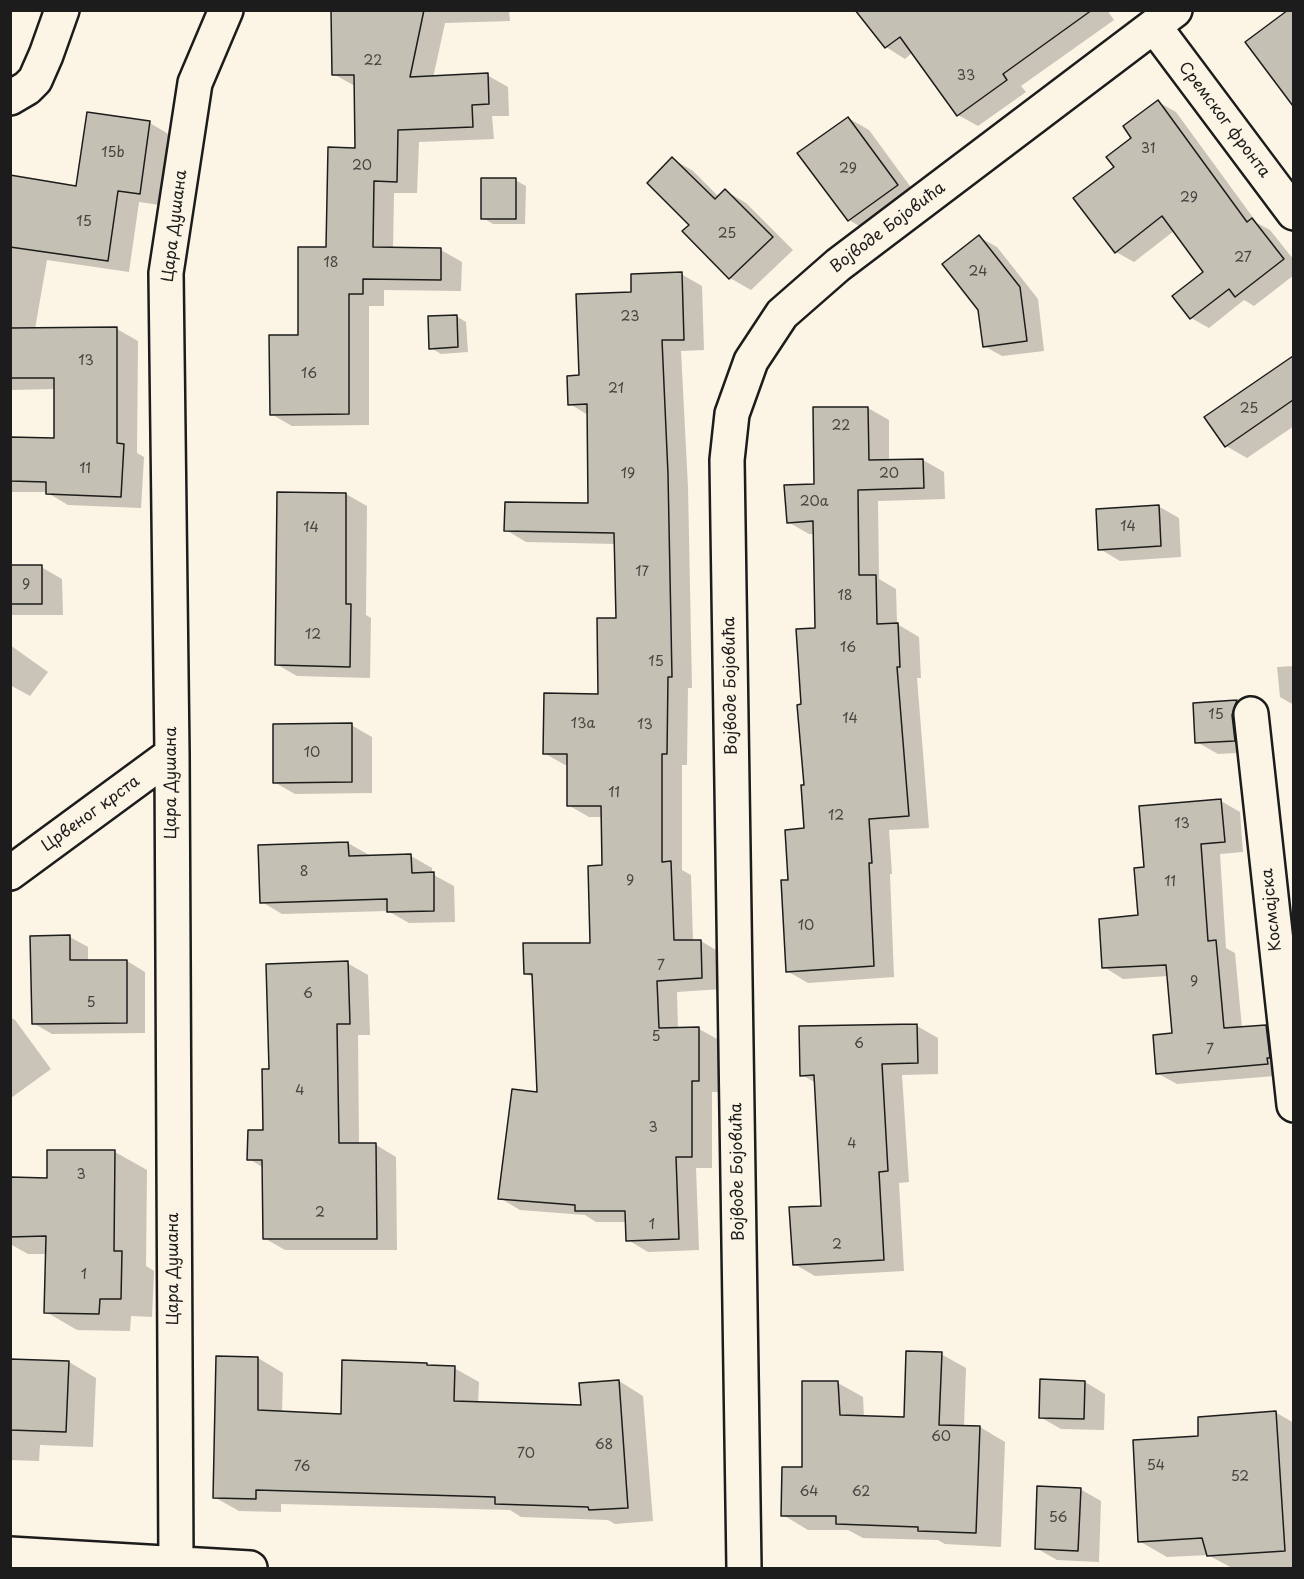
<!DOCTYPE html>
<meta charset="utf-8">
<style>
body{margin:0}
#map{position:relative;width:1304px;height:1579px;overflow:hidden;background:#fcf5e5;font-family:"Playpen Sans",sans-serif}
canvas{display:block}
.frame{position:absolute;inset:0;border:12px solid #1c1c1c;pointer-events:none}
</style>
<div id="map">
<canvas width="1304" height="1579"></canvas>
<div class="frame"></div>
</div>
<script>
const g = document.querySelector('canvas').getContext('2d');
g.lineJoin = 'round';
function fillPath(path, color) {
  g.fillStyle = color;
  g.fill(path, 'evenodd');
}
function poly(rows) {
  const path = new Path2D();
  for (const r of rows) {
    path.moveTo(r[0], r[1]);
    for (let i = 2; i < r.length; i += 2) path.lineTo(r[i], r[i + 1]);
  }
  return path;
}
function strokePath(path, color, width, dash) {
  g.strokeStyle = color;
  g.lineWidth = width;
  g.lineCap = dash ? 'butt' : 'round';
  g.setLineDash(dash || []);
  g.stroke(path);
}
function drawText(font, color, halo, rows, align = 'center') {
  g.font = font + ' "Playpen Sans",sans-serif';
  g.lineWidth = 6;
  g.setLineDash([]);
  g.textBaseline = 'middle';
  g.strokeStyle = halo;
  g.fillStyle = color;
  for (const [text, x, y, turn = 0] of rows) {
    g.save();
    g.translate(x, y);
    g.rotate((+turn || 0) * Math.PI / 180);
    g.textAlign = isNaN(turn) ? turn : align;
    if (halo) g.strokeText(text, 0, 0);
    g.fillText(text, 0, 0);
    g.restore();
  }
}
fillPath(poly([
 [348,10,509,10,510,21,445,23,433,78,487,75,508,87,509,116,492,116,494,139,419,142,417,193,394,193,393,249,441,250,462,262,461,291,384,290,384,306,369,306,369,425,292,426,271,414,300,336,356,150,355,86,335,75],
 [870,10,1107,10,1114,20,1021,86,1026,92,978,126,958,115,913,52,905,59,886,47],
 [1289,12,1294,14,1294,103,1247,43],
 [1158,102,1176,112,1257,223,1270,230,1294,260,1294,275,1254,306,1244,300,1209,328,1191,318,1174,296,1205,272,1174,231,1134,262,1116,252,1116,167,1133,138],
 [848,118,869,130,918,197,869,232,849,220],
 [150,123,170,135,160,205,139,202,129,272,47,260,35,329,117,329,138,341,137,453,144,457,141,508,68,505,46,492,10,492,10,439,55,440,56,389,10,390,10,176,77,187],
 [673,159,693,171,719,197,726,191,746,203,793,250,751,290,730,278,684,231,692,226],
 [515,180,526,186,525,224,493,224,483,218],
 [979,237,997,247,1038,299,1044,351,1002,356,984,346],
 [681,274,702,286,704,350,681,351,688,487,692,688,688,688,687,765,682,765,682,870,691,875,693,941,701,941,721,953,722,989,677,992,678,1029,699,1029,719,1040,719,1092,712,1092,712,1168,696,1168,699,1250,648,1252,628,1240,627,1222,596,1222,585,1215,520,1210,500,1198,539,1094,534,978,525,973,592,945,604,867,603,817,589,817,568,805,569,765,565,765,544,753,599,696,617,620,616,544,526,542,506,530,589,505,588,415,570,404,580,376,633,294],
 [456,316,466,322,468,352,441,354,431,348],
 [1294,358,1294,426,1247,458,1226,446,1206,418],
 [868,408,889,420,889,461,923,460,944,472,945,499,878,501,879,579,896,589,897,624,919,637,921,678,917,678,929,828,889,830,892,874,890,874,894,977,808,983,787,971,789,881,806,830,806,787,802,706,816,629,814,534,809,534,788,522],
 [346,494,367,506,366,615,371,618,370,678,297,676,276,664],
 [1158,506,1179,518,1181,557,1120,561,1100,549],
 [10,567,41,567,62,579,63,615,13,615,10,614],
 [10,645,48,672,30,696,10,685],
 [1294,666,1294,705,1280,697,1277,667],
 [1236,702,1257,714,1255,752,1218,754,1197,742],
 [351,725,372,737,372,793,295,794,274,782],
 [1221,801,1240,812,1243,852,1220,854,1226,948,1235,953,1242,1028,1264,1026,1283,1038,1287,1075,1177,1084,1157,1073,1174,1035,1168,976,1123,979,1104,967,1139,917,1145,869],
 [348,843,369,855,411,856,432,868,432,874,454,886,455,922,409,923,388,911,282,914,262,902],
 [70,937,88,947,88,962,127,961,145,972,145,1033,52,1034,33,1023],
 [347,963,368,975,370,1035,358,1035,359,1145,376,1145,396,1157,397,1250,285,1250,264,1238,264,1168,249,1159,264,1131,271,1070],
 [10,1017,15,1020,51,1069,11,1098],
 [917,1026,938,1038,938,1074,902,1075,909,1182,899,1183,904,1271,815,1276,794,1264,823,1207,816,1083,802,1075],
 [115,1152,147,1170,146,1266,154,1271,152,1317,131,1316,130,1331,77,1330,46,1312,47,1254,28,1254,10,1244,10,1179,48,1179],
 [941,1354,966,1368,964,1427,980,1427,1005,1442,1001,1547,945,1544,938,1540,863,1538,848,1530,808,1530,783,1515,803,1469,838,1383,863,1397,864,1417,905,1419],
 [217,1358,258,1358,283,1373,282,1413,342,1416,426,1365,429,1366,454,1368,479,1382,478,1404,583,1407,619,1381,643,1396,653,1521,615,1524,608,1520,521,1517,510,1510,281,1504,281,1512,239,1511,214,1497],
 [10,1360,69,1362,96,1378,93,1447,40,1445,39,1461,10,1460],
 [1085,1382,1105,1394,1104,1430,1061,1429,1040,1417],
 [1275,1412,1294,1423,1294,1567,1232,1568,1208,1555,1167,1557,1139,1541,1200,1437],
 [1080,1489,1101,1501,1099,1562,1057,1560,1036,1548]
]), '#0003');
const building = poly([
 [331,10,424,10,410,77,488,73,489,104,472,105,473,127,398,130,397,182,374,181,373,247,441,248,441,280,363,279,363,294,349,294,349,414,270,415,269,335,298,335,298,247,326,247,328,147,355,148,354,75,332,75,331,10],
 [855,10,1092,10,1003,74,1007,80,957,116,900,37,885,48,855,10],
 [1288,10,1293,10,1293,106,1245,42,1288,10],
 [1158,100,1247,222,1252,218,1284,259,1235,297,1229,289,1190,319,1172,296,1203,272,1162,216,1115,253,1073,198,1114,167,1106,157,1131,138,1123,126,1158,100],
 [87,112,150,121,140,194,118,191,108,261,10,247,10,175,76,186,87,112],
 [848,117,898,185,848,221,797,153,848,117],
 [672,157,715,199,725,189,773,237,729,279,682,231,689,225,647,183,672,157],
 [481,178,516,178,516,219,481,219,481,178],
 [979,235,1020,287,1027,341,983,347,978,310,942,264,979,235],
 [682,272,684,340,662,340,668,474,672,677,668,677,667,754,662,754,662,862,671,861,674,940,701,940,702,978,657,981,659,1028,699,1027,699,1081,692,1081,692,1157,676,1157,679,1239,626,1241,625,1211,575,1211,575,1205,498,1199,512,1089,537,1092,532,974,524,974,523,943,590,943,588,866,602,865,601,806,567,806,567,754,543,754,544,693,598,694,597,618,616,618,614,533,504,531,505,502,588,503,587,404,568,405,567,376,579,375,576,294,631,292,631,274,682,272],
 [457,315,458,347,429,349,428,316,457,315],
 [117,327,117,443,124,444,121,497,46,494,46,482,10,481,10,437,54,438,54,378,10,378,10,328,117,327],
 [1293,356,1293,400,1225,447,1204,417,1293,356],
 [813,407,868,407,869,460,923,459,924,488,858,490,859,575,876,575,877,624,898,623,900,667,897,667,909,816,869,819,872,863,869,863,874,966,786,972,781,880,788,880,785,830,804,828,801,785,804,785,797,705,801,704,796,629,815,628,813,521,787,523,784,485,814,484,813,407],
 [277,492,346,493,346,604,351,604,350,667,275,665,277,492],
 [1159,505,1161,546,1098,550,1096,509,1159,505],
 [10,565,42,565,42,604,10,604,10,565],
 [1237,700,1232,715,1235,741,1195,743,1193,703,1237,700],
 [352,723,352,782,273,783,273,724,352,723],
 [1221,799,1225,842,1201,844,1208,941,1216,940,1224,1028,1266,1025,1270,1058,1267,1058,1268,1064,1156,1074,1153,1035,1172,1033,1166,965,1102,968,1099,919,1138,915,1134,868,1144,867,1139,806,1221,799],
 [348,842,349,856,411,854,412,873,434,872,434,911,387,912,387,899,260,903,258,845,348,842],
 [70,935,70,960,127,960,127,1023,32,1024,30,936,70,935],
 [348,961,350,1024,337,1024,339,1143,376,1143,377,1239,263,1239,262,1160,247,1160,248,1130,263,1130,262,1069,269,1069,266,964,348,961],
 [917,1024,918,1063,882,1064,888,1171,879,1172,884,1260,793,1265,789,1207,821,1206,814,1075,800,1076,799,1026,917,1024],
 [47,1150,115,1150,114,1251,122,1251,121,1299,100,1299,99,1314,44,1313,46,1236,10,1237,10,1177,47,1178,47,1150],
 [906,1351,942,1352,939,1425,980,1426,976,1533,918,1531,918,1527,836,1524,836,1516,781,1516,782,1467,802,1467,802,1381,838,1381,840,1415,904,1417,906,1351],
 [216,1356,258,1357,258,1410,341,1414,342,1360,427,1363,427,1365,455,1366,454,1401,581,1405,579,1383,619,1380,628,1508,589,1510,588,1507,495,1504,495,1497,256,1490,256,1499,213,1498,216,1356],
 [10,1359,69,1361,66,1432,10,1430,10,1359],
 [1040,1379,1085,1381,1084,1419,1039,1418,1040,1379],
 [1276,1411,1285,1551,1207,1556,1202,1538,1138,1542,1133,1440,1198,1436,1198,1417,1276,1411],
 [1037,1486,1081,1488,1078,1551,1035,1549,1037,1486]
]);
fillPath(building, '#c4c0b3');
strokePath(building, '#1c1c1c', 1.5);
const minor = poly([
 [1154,26,1294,213],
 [10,98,27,88,35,80,46,55,62,10],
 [1251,714,1294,1105],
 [10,873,172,754],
 [10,1554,250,1568],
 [176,1564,172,754,166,273,195,83,226,10],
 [744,1568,727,460,732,414,751,361,782,314,838,265,1175,10]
]);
strokePath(minor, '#1c1c1c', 38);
strokePath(minor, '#fcf5e5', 33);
drawText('14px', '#464542', null, [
 ["22",373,61],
 ["33",966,76],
 ["31",1148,149],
 ["15b",113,153],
 ["20",362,166],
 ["29",848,169],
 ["29",1189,198],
 ["15",84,222],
 ["25",727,234],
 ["27",1243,258],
 ["18",331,263],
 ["24",978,272],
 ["23",630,317],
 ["13",86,361],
 ["16",309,374],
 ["21",616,389],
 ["25",1249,409],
 ["22",841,426],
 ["11",85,469],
 ["19",628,474],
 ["20",889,474],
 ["20a",814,502],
 ["14",1128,527],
 ["14",311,528],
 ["17",642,572],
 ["9",26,585],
 ["18",845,596],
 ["12",313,635],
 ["16",848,648],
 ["15",656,662],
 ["15",1216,715],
 ["14",850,719],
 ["13a",583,724],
 ["13",645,725],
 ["10",312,753],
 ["11",614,793],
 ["12",836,816],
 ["13",1182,824],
 ["8",304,872],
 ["9",630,881],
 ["11",1170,882],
 ["10",806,926],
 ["7",661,966],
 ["9",1194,982],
 ["6",308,994],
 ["5",91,1003],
 ["5",656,1037],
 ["6",859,1044],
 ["7",1210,1050],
 ["4",300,1091],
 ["3",653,1128],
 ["4",852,1144],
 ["3",81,1175],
 ["2",320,1213],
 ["1",652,1225],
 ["2",837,1245],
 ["1",84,1275],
 ["60",941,1437],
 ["68",604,1445],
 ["70",526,1454],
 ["54",1156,1466],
 ["76",302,1467],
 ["52",1240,1477],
 ["64",809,1492],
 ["62",861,1492],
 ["56",1058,1518]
]);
drawText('16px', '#1c1c1c', '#fcf5e5', [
 ["Сремског фронта",1224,120,53],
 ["Цара Душана",175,226,-83],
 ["Војводе Бојовића",888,228,-37],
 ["Војводе Бојовића",731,686,-91],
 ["Цара Душана",172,783,-90],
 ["Црвеног крста",91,814,-36],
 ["Космајска",1272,910,-96],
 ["Војводе Бојовића",738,1172,-91],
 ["Цара Душана",174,1269,-90]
]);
</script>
